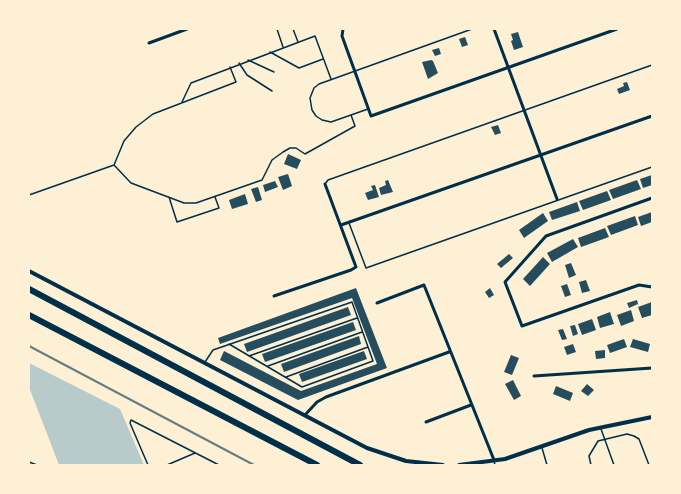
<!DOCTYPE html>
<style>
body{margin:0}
#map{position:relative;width:681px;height:494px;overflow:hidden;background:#fdf0d5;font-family:"IBM Plex Serif",serif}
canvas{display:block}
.frame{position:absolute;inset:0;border:30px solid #fdf0d5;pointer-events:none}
</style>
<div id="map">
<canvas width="681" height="494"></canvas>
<div class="frame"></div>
</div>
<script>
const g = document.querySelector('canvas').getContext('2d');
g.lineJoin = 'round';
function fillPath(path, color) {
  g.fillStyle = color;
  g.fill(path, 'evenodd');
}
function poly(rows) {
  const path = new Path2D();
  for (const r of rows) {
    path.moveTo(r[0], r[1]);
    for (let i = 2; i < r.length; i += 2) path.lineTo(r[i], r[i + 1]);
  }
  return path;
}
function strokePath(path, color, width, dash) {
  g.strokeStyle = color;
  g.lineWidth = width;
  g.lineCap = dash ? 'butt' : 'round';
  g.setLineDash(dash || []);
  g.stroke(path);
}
fillPath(poly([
 [29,363,120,409,144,465,59,465,29,387]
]), '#b9caca');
fillPath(poly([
 [518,32,523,47,514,50,511,41,513,40,511,34],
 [465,37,468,45,462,47,459,39],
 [439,48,441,54,435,56,432,50],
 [431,60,433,61,438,73,428,79,422,62],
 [627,82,630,90,619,94,617,89,624,86,623,83],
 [498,125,501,133,495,135,491,127],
 [288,154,301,160,297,169,284,164],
 [288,174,292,186,283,190,278,177],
 [652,175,652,185,643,188,640,179],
 [388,180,393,192,381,195,379,188,386,185,385,181],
 [637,180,641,189,613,199,609,190],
 [275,181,278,187,265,192,263,185],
 [375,185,379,197,368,200,365,193,373,190,371,186],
 [258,187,262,200,256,202,251,189],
 [607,191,611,200,583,210,579,201],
 [245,194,248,204,232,209,229,200],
 [577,202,580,211,552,220,549,212],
 [652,212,652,222,641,226,638,217],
 [543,213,548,221,524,238,519,230],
 [635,216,638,225,611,235,607,226],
 [605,228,609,237,581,247,578,238],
 [573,239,578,247,552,262,547,253],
 [509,254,513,258,501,268,497,264],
 [543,257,550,264,530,286,523,279],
 [571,263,576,275,569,278,565,265],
 [586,280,590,291,582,293,579,282],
 [567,284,571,295,565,297,561,286],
 [356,288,387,368,298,400,220,360,224,351,301,391,377,364,352,298,220,344,218,338],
 [490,288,494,295,489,298,485,292],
 [637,300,638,304,629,308,627,303],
 [652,302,652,315,642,318,638,307],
 [348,307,351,315,247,352,244,344],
 [631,310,634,321,621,326,617,315],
 [610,312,614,324,600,328,597,317],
 [592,319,596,330,582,335,578,324],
 [353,322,356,330,265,362,262,354],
 [575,325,578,334,573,336,570,326],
 [563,329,567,339,562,340,558,330],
 [359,336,361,344,284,372,281,364],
 [624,339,627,347,610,353,607,345],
 [633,339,650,344,648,352,630,347],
 [573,344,576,352,567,355,564,347],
 [605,350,605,358,596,359,595,351],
 [364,351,367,359,302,382,299,374],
 [511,355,519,358,512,375,504,372],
 [513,380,521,396,514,400,505,384],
 [587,384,594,390,588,396,581,391],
 [556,386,573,393,570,401,553,394]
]), '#264d5e');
strokePath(poly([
 [277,29,283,47],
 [293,29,298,42],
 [270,52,299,68,323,59],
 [248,60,274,72],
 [239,63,247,75,272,91],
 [182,102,191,83,315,36,331,79],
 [351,115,368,109],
 [114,165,131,183,184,203,196,203,262,180,272,160,283,152,290,148,296,148,305,154,355,126,351,115,331,122,322,120,316,116,312,110,310,98,314,88,319,84,472,29],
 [325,184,328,180,652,65],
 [29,195,114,165,124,141,136,127,153,114,236,82,230,67],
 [169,197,177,222,219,208,215,197],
 [349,223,366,268,652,167],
 [249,356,357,318],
 [205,362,213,350,352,302,373,361,302,387,229,344],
 [268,366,362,332],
 [286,377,368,347],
 [601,429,614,465],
 [542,448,547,465],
 [494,461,495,465],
 [29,462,37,465],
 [148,465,130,423,131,420,219,465],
 [167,465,195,453],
 [591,465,589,456,598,441,627,434,634,436,639,439,649,465]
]), '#003049', 1.5);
strokePath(poly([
 [343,29,342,36,371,116,617,29],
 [494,29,557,199],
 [149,43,187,29],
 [652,198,546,236,505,282,522,326,639,285,652,287],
 [341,225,652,116],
 [274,296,351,270,356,267,325,184],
 [377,303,424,285,494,460],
 [534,376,652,368],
 [305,415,317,402,326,397,449,352],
 [426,422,471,405]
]), '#003049', 3);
strokePath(poly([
 [29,271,367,448,406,461,443,465],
 [459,465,505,459,589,430,652,417]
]), '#003049', 4);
strokePath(poly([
 [29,289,360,465],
 [29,315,317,465]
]), '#003049', 6);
strokePath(poly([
 [29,346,254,465]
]), '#657d81', 2);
</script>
